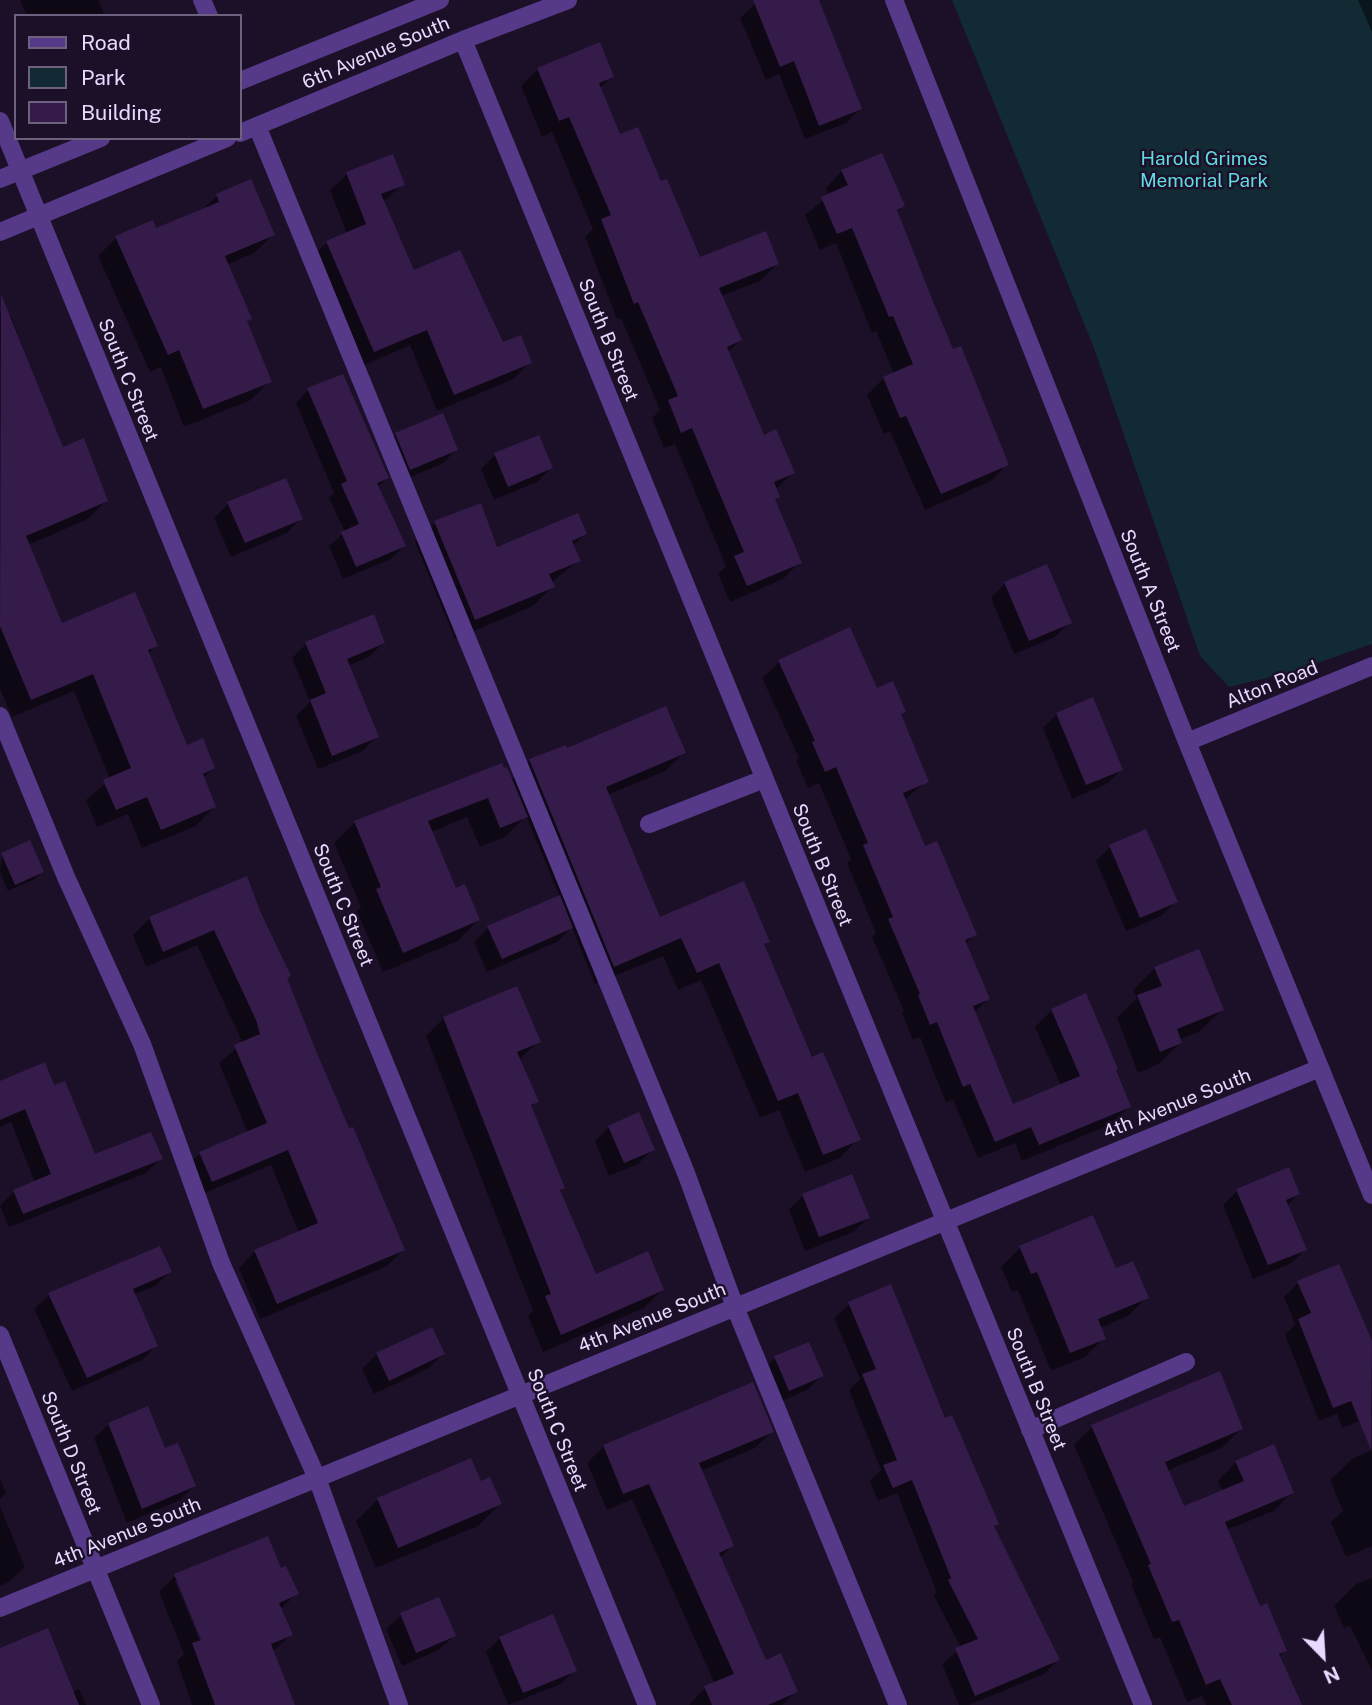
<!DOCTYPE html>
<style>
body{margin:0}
#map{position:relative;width:1372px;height:1705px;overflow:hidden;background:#1c1029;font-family:"Public Sans",sans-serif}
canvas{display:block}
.legend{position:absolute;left:14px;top:14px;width:228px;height:126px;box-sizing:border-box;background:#1c1029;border:2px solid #6e607f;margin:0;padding:9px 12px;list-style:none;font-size:21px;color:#e9d8ff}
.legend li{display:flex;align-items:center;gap:14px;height:35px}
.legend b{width:35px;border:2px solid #6e607f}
.north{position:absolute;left:1288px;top:1621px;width:70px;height:70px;-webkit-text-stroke:5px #1c1029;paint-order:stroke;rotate:156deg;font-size:19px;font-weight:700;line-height:28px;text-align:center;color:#e9d8ff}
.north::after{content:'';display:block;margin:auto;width:24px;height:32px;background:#e9d8ff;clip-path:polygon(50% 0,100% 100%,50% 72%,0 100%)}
</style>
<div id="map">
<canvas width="1372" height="1705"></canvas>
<ul class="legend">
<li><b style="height:9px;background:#563a89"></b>Road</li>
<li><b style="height:19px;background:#122a33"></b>Park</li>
<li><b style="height:19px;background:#341b4a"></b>Building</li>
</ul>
<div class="north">N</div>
</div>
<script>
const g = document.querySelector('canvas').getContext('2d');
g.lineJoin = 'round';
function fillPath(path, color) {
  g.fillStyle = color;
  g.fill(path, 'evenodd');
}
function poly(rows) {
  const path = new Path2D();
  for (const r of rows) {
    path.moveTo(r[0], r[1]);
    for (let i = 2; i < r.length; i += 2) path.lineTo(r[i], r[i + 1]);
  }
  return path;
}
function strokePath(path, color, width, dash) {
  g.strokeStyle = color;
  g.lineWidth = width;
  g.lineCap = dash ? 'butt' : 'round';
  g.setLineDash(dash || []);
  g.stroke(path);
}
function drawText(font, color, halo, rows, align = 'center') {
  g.font = font + ' "Public Sans",sans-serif';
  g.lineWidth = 5;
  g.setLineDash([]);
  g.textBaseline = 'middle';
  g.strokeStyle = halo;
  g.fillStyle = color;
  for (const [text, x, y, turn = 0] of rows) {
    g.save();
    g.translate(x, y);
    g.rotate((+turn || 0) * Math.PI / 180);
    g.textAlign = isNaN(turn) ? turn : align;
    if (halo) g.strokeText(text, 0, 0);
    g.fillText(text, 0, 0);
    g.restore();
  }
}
fillPath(poly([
 [952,0,1372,0,1372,644,1291,672,1229,687,1200,656,1094,348]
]), '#122a33');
fillPath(poly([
 [20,0,98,0,105,16,27,16],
 [765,0,817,0,860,109,846,123,805,139,779,74,766,80,740,18,755,4],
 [1358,0,1372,0,1372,32],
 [538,69,612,76,599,89,619,136,660,184,699,259,777,264,760,281,721,296,740,340,728,352,763,437,793,473,775,490,774,500,800,562,783,579,730,602,718,574,726,566,675,444,664,448,652,418,660,410,621,318,617,319,585,237,593,229,552,132,542,137,521,86],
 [842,171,903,206,896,213,952,351,1007,464,991,481,925,510,890,431,884,434,867,395,884,378,894,374,876,331,872,333,836,243,820,250,805,215,829,195,826,188],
 [347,174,403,184,383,202,413,273,502,344,530,362,514,379,437,411,410,345,358,368,311,259,327,242,347,234,330,190],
 [217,196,273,235,254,253,226,265,250,318,246,323,270,381,251,400,184,427,161,367,150,372,98,256,116,238,156,230,201,211],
 [0,312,3,319,11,316,62,449,106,501,88,519,28,545,61,625,156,646,148,654,186,747,213,768,203,778,214,807,196,826,142,848,128,814,97,827,86,800,110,779,74,691,12,717,0,689],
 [308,390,387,478,377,488,404,546,391,559,343,579,329,546,345,532,329,498,334,493,296,403],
 [396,434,456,450,442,464,396,483,382,448],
 [495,455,551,468,537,482,494,500,481,469],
 [228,504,301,518,287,533,231,557,214,518],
 [435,523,496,549,585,534,573,546,579,560,551,583,553,586,533,606,455,639,415,542],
 [1005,583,1069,623,1055,637,1014,654,991,598],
 [383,643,369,657,348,666,377,736,363,751,318,769,296,716,310,702,292,658,306,644],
 [779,662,877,690,904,712,900,716,927,781,904,800,925,848,975,934,965,945,988,999,974,1013,1012,1106,1061,1086,1035,1027,1052,1010,1114,1071,1129,1107,1112,1124,1022,1161,1015,1143,978,1158,953,1100,946,1103,920,1037,913,1040,902,1013,904,1011,872,937,876,933,847,863,851,859,819,783,808,788,796,760,799,758,762,678],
 [1057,714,1121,770,1107,784,1072,799,1043,728],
 [566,751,684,753,665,771,607,795,659,920,768,941,763,946,811,1059,858,1139,840,1158,805,1172,779,1110,760,1118,701,980,678,990,663,956,595,984,572,927,557,942,487,972,474,942,488,928,560,897,526,816,505,837,480,847,467,817,431,832,455,890,478,920,458,941,383,972,357,911,361,907,334,843,355,822,511,780,530,760],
 [1110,847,1176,902,1161,916,1126,931,1096,861],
 [2,855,42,872,35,879,8,891,0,872],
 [246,878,315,1054,403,1250,387,1266,260,1319,239,1268,255,1251,299,1233,271,1165,195,1197,183,1170,200,1153,248,1133,219,1063,242,1044,240,1037,197,945,146,967,133,935,150,918],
 [1155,968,1222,1010,1200,1031,1179,1040,1180,1043,1159,1064,1138,1073,1117,1018,1137,998,1133,990],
 [444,1018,539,1041,519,1060,536,1102,530,1108,563,1188,559,1192,595,1277,662,1290,644,1308,543,1352,528,1316,533,1311,426,1036],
 [0,1083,53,1087,94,1157,161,1158,146,1173,9,1227,0,1206,14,1191,35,1183,11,1122,0,1127],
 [609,1127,653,1149,638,1164,609,1176,595,1141],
 [1237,1191,1298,1194,1287,1206,1305,1250,1290,1264,1253,1279,1223,1205],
 [803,1195,868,1218,853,1232,805,1251,789,1210],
 [159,1248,170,1272,155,1286,134,1295,156,1346,142,1360,72,1391,34,1309,49,1295],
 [1020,1248,1115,1270,1147,1297,1128,1316,1100,1328,1104,1338,1085,1357,1051,1371,1018,1290,1012,1292,1001,1267],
 [1338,1266,1372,1344,1372,1416,1342,1428,1337,1414,1319,1421,1285,1335,1295,1324,1284,1297,1298,1283],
 [890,1286,944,1420,997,1524,993,1527,1058,1660,1044,1674,969,1705,959,1705,942,1664,961,1648,934,1596,937,1593,897,1493,878,1501,870,1481,881,1470,849,1390,860,1379,834,1318,849,1304],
 [377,1354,443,1354,429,1368,374,1394,362,1369],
 [775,1358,822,1376,807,1390,775,1404,761,1372],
 [1219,1374,1241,1429,1223,1447,1167,1471,1183,1508,1223,1492,1218,1481,1236,1462,1292,1492,1274,1511,1226,1530,1259,1608,1285,1650,1279,1657,1300,1705,1206,1705,1202,1696,1187,1702,1160,1637,1154,1639,1131,1584,1133,1582,1074,1445,1092,1427],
 [109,1424,164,1450,194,1486,180,1500,127,1523,94,1438],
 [772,1432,755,1448,701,1471,732,1546,720,1558,765,1662,796,1692,782,1705,689,1705,705,1688,715,1684,632,1499,607,1510,587,1463,604,1446],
 [1372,1450,1372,1546,1346,1557,1331,1522,1343,1511,1330,1480,1352,1459],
 [0,1478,6,1493,0,1499],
 [480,1483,500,1504,478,1526,376,1568,356,1521,378,1499],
 [0,1506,25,1567,9,1582,0,1586],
 [280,1570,296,1594,280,1610,291,1635,272,1652,293,1705,192,1705,177,1661,184,1654,159,1592,175,1576],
 [175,1581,179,1581,206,1647,203,1648],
 [1372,1578,1372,1671,1350,1626,1344,1628,1334,1606,1356,1584],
 [401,1615,454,1636,439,1650,402,1666,386,1629],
 [500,1638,575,1670,561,1684,508,1705,486,1652],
 [0,1650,72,1692,79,1689,86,1705,0,1705]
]), '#0007');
fillPath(poly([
 [753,0,819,0,862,109,819,126,794,61,780,67],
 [600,42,614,77,599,83,620,134,638,127,661,181,667,179,700,257,766,231,779,264,719,288,742,340,727,347,764,435,776,429,795,473,774,482,780,497,775,499,802,563,747,586,734,556,744,552,692,428,681,433,668,400,678,396,638,302,634,304,601,219,611,215,569,117,559,121,537,68],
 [882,153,905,206,897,210,932,299,953,349,961,346,1009,465,941,494,906,416,900,418,883,377,913,364,893,316,889,317,852,228,837,234,821,197,848,185,841,170],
 [393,154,405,185,381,194,414,270,460,250,503,342,521,335,532,363,454,395,427,330,374,352,326,241,366,224,346,172],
 [251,179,275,235,225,256,252,319,247,321,272,382,203,409,179,350,168,355,115,236,153,220,156,228,219,202,216,194],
 [1,294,63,447,84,438,108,501,26,536,62,623,135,592,158,646,148,650,187,745,203,738,215,768,203,774,216,807,161,830,147,797,116,810,103,780,131,768,93,674,31,700,0,626],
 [343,374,389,478,377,483,406,546,356,567,341,532,359,524,341,484,347,481,307,388],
 [443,413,458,450,410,470,395,433],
 [539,435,553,468,508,487,494,453],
 [286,478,303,519,245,543,227,502],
 [481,503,497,547,578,513,587,534,572,541,581,561,549,574,555,587,475,620,434,521],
 [1047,564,1072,623,1029,641,1004,582],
 [374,614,385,643,347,659,379,737,332,756,310,700,326,693,305,642],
 [850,627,877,688,893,681,906,712,901,714,929,782,903,793,925,846,937,841,977,935,965,940,990,999,973,1006,1013,1104,1080,1076,1051,1009,1086,993,1118,1069,1116,1070,1131,1107,1039,1145,1031,1127,995,1142,970,1084,963,1087,937,1022,930,1025,918,995,920,994,888,919,893,917,863,845,868,843,836,767,825,772,812,742,815,741,778,660],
 [1093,697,1123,770,1086,785,1056,713],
 [666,706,686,753,606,787,660,917,744,881,770,942,764,944,812,1057,823,1052,861,1140,823,1155,798,1093,778,1101,719,963,697,973,681,938,614,967,529,759,566,745,567,748],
 [502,763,504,768,507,767,528,817,500,828,488,798,428,821,456,888,465,884,480,920,403,953,376,889,381,887,354,821],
 [1146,829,1178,902,1140,918,1109,845],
 [30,840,44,872,15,885,1,853],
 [247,876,260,911,291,976,287,978,317,1053,349,1128,353,1127,405,1250,277,1304,254,1250,318,1223,288,1150,212,1182,199,1152,267,1123,234,1045,260,1034,256,1020,214,930,163,952,149,917],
 [560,895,573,928,502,959,487,926],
 [1199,949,1224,1010,1177,1029,1182,1043,1160,1052,1137,995,1162,986,1154,967],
 [517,986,541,1042,517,1052,539,1102,531,1105,565,1188,560,1190,596,1274,648,1251,664,1290,561,1335,545,1296,551,1294,443,1017],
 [45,1062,54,1085,65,1081,95,1154,151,1132,163,1159,23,1214,13,1190,51,1174,25,1109,0,1120,0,1081],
 [639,1112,655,1150,624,1163,608,1126],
 [1289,1167,1300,1194,1286,1200,1307,1250,1268,1265,1236,1189],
 [852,1174,870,1218,819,1237,802,1194],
 [1093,1215,1116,1268,1133,1261,1149,1298,1098,1319,1106,1339,1070,1353,1037,1272,1031,1274,1019,1246],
 [160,1246,172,1272,133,1289,158,1346,87,1378,48,1293],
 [1339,1264,1372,1341,1371,1450,1351,1401,1333,1408,1298,1319,1311,1313,1297,1281],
 [891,1284,945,1418,952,1415,999,1524,994,1526,1060,1660,975,1696,955,1648,978,1639,948,1580,951,1578,912,1480,893,1488,883,1465,897,1460,862,1374,876,1369,848,1302],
 [432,1327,445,1354,389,1381,376,1353],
 [809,1342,824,1376,789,1391,774,1356],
 [1220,1371,1243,1429,1165,1462,1184,1506,1244,1481,1235,1461,1274,1444,1294,1493,1225,1522,1260,1606,1267,1603,1287,1651,1279,1654,1302,1705,1232,1705,1220,1679,1206,1685,1179,1620,1172,1622,1148,1565,1151,1564,1091,1425],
 [753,1382,774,1432,699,1463,734,1546,719,1553,766,1660,781,1653,798,1692,768,1705,712,1705,704,1686,734,1674,649,1484,623,1494,603,1445],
 [148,1406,165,1448,178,1443,196,1486,142,1509,108,1423],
 [471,1458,481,1481,490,1477,502,1504,398,1548,377,1498],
 [268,1536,281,1568,286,1566,299,1594,279,1603,293,1635,271,1644,295,1705,215,1705,192,1643,201,1640,174,1574],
 [439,1597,456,1636,416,1653,400,1613],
 [553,1614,577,1671,523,1693,499,1637],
 [48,1628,79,1705,0,1705,0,1648]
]), '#341b4a');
strokePath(poly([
 [202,0,209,16],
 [894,0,1187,742,1372,1195],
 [463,40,1143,1705],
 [240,81,440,0],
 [0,121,647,1705],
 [257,126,686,1173,735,1307,898,1705],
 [240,133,463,40,568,0],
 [0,179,101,138],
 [0,232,227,138],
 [0,716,66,877,142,1044,221,1263,317,1478,399,1705],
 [1187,742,1372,666],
 [649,824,764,779],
 [0,1335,151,1705],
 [1030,1430,1186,1362],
 [0,1608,1320,1068]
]), '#563a89', 18);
drawText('19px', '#e9d8ff', '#1c1029', [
 ["6th Avenue South",376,53,-23],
 ["South B Street",608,340,68],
 ["South C Street",128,380,68],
 ["South A Street",1150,591,68],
 ["Alton Road",1272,685,-22],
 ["South B Street",822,865,68],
 ["South C Street",343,905,68],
 ["4th Avenue South",1177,1104,-22],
 ["4th Avenue South",652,1318,-22],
 ["South B Street",1036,1389,68],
 ["South C Street",557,1430,68],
 ["South D Street",71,1453,68],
 ["4th Avenue South",127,1533,-22]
]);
drawText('19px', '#60dae3', '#1c1029', [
 ["Harold Grimes",1204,159],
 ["Memorial Park",1204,181]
]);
</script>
